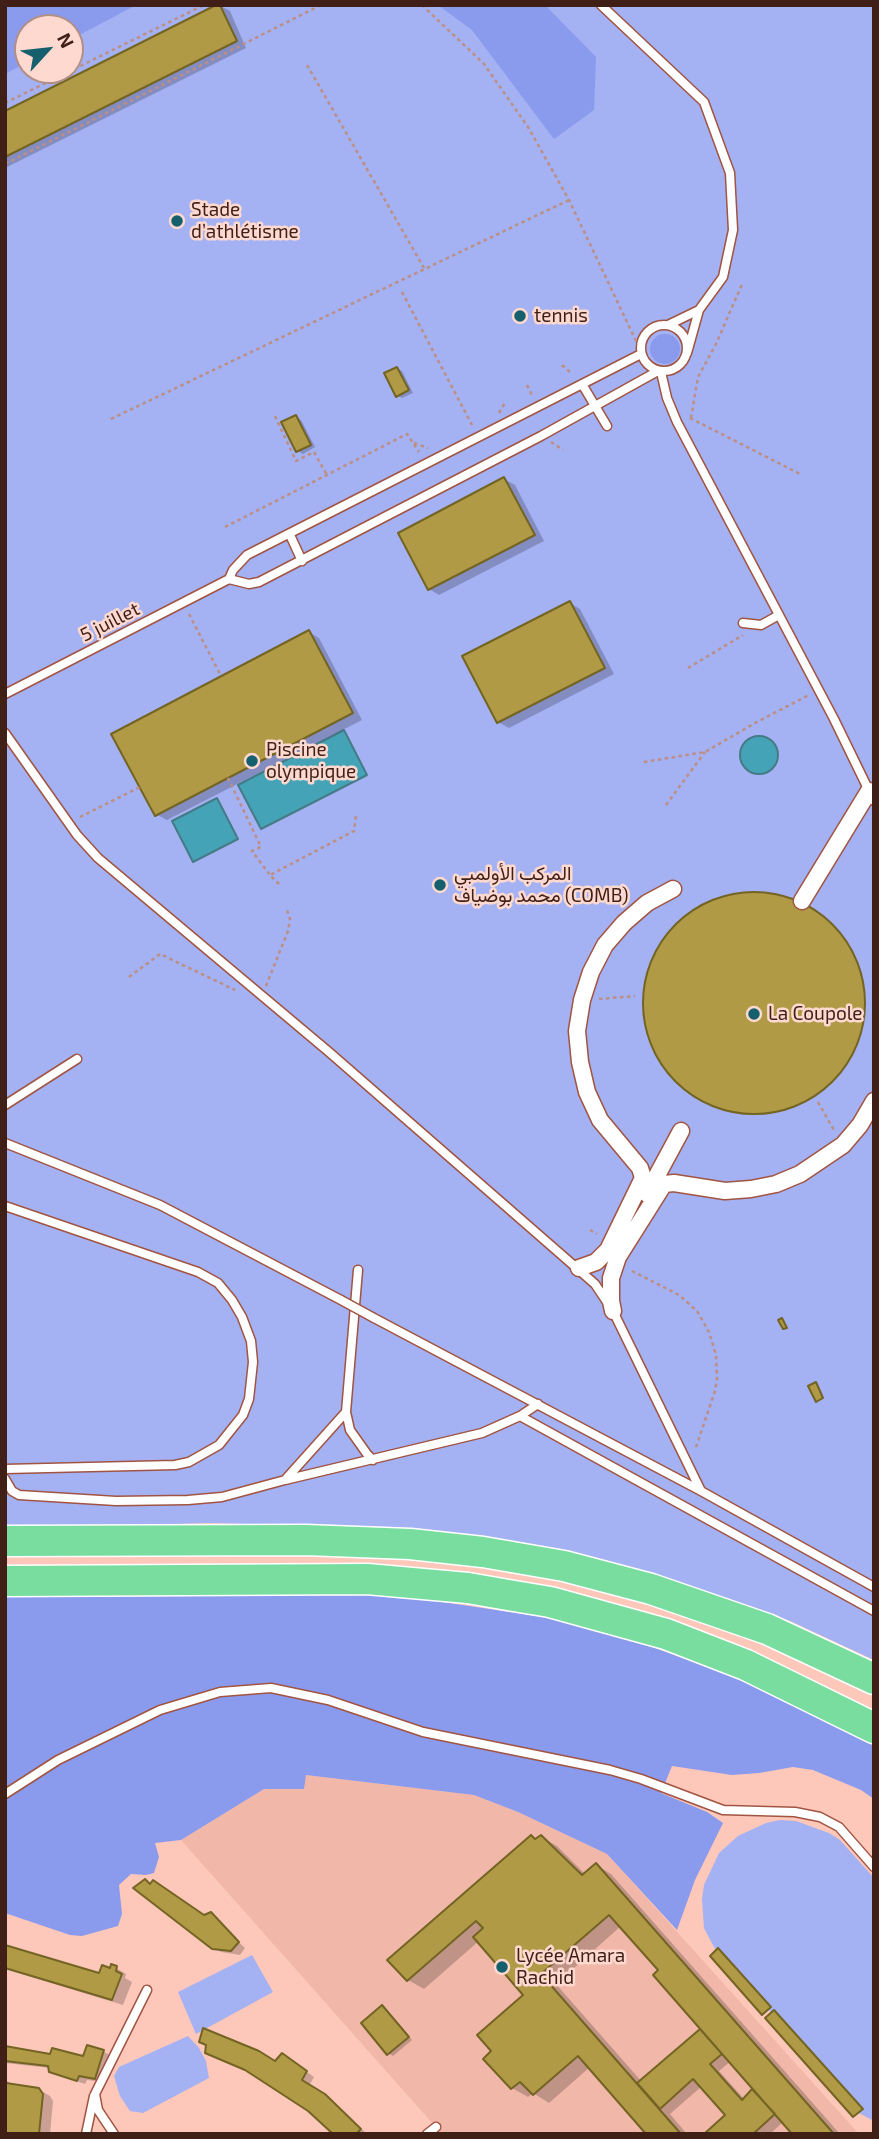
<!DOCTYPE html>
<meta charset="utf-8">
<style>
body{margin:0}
#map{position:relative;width:879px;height:2139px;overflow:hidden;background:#fdc7ba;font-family:"Exo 2",sans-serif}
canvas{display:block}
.frame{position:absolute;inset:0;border:7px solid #401f17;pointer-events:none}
.north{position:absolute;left:14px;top:14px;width:70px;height:70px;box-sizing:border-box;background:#fed9d0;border:2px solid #b28f86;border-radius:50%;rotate:63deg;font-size:19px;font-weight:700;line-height:28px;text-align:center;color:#401f17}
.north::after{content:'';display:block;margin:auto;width:24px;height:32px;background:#16606e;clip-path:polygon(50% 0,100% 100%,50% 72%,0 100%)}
</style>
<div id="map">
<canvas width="879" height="2139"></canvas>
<div class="frame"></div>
<div class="north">N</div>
</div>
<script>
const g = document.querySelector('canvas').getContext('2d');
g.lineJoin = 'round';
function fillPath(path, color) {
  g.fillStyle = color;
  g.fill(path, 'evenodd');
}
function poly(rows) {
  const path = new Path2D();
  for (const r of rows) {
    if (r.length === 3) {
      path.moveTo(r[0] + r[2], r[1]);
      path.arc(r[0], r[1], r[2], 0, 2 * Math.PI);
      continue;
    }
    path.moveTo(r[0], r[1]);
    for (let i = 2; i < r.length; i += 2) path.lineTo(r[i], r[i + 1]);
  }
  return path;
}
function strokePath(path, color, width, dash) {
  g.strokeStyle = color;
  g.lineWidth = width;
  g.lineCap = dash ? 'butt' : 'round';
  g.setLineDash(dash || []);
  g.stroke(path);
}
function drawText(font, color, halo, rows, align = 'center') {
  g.font = font + ' "Exo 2",Vazirmatn,sans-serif';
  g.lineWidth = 5;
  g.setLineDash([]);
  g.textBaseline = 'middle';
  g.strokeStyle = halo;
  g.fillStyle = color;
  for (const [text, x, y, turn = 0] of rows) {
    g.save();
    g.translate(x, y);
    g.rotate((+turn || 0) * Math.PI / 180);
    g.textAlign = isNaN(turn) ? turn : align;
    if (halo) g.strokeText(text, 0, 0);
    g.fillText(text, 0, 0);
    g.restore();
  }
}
fillPath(poly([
 [306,1775,474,1795,518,1812,607,1854,859,2134,442,2134,181,1840,264,1789,303,1789]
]), '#f1b8a9');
fillPath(poly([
 [5,5,874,5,874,1660,790,1621,633,1571,336,1527,211,1523,5,1529],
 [28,28,70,28,70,70,28,70],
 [780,1820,796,1821,829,1833,840,1840,874,1878,874,2121,859,2113,714,1947,704,1928,702,1899,704,1885,719,1853,738,1836,766,1823],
 [252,1955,273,1992,196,2034,178,1992],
 [188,2036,199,2048,206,2061,209,2078,143,2113,130,2111,120,2096,114,2076,119,2067]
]), '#a4b1f2');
fillPath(poly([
 [5,5,136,5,70,40,70,28,28,28,28,62,5,74],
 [438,5,545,5,596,57,594,110,554,139,472,30],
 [665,349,15],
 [395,1595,557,1619,638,1642,717,1670,817,1714,874,1746,874,1799,861,1790,813,1770,793,1767,759,1773,732,1775,672,1766,661,1793,707,1812,723,1823,695,1880,677,1930,607,1854,518,1812,474,1795,306,1775,304,1789,264,1789,181,1840,155,1843,159,1857,154,1873,146,1875,131,1874,119,1885,122,1914,118,1926,82,1936,70,1935,5,1913,5,1597]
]), '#8a9aed');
const water = poly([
 [344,730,367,775,261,829,238,785,344,730],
 [759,755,19],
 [217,798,238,839,193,862,172,821,217,798]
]);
fillPath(water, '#45a3b7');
strokePath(water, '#447b87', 2);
fillPath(poly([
 [219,5,230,11,246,48,5,168,5,113],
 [397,369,402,371,413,393,402,398,397,395],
 [296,417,301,420,315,447,303,454,298,451],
 [504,479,515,485,544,541,439,595,429,589],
 [570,603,580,609,614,674,509,728,498,722],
 [309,632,319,638,362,720,167,820,156,814],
 [755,1004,110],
 [541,1837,557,1846,585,1874,596,1865,611,1874,840,2134,795,2134,784,2121,770,2134,707,2134,728,2115,702,2086,670,2114,687,2134,648,2134,590,2067,549,2103,533,2093,528,2097,512,2088,494,2051,525,1995,479,1941,424,1989,408,1980,389,1960],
 [621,1926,661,1970,703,2029,642,2082,556,1984],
 [731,2061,759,2095,753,2091,745,2100,719,2071],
 [151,1885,204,1917,211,1914,216,1917,213,1917,245,1948,240,1955,221,1952,213,1947],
 [5,1947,101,1975,116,1968,126,1974,125,1978,132,1982,123,2005,5,1969],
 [383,2007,412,2040,393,2056,388,2053],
 [5,2048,84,2059,103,2051,111,2056,103,2082,87,2080,85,2084,59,2075,50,2068,5,2063],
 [290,2060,314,2077,309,2086,333,2101,367,2134,336,2134,276,2063],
 [5,2080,15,2086,38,2089,50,2096,53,2101,50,2134,5,2134]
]), '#0003');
const building = poly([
 [216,5,220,5,237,41,5,157,5,111,216,5],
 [397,367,409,390,396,397,384,373,397,367],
 [296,415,311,445,296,452,281,422,296,415],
 [504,477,535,535,428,590,398,533,504,477],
 [570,601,605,668,497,723,462,656,570,601],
 [309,630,353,713,155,816,111,734,309,630],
 [754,1003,111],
 [782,1318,787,1328,783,1329,778,1320,782,1318],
 [816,1382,823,1398,816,1402,808,1386,816,1382],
 [531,1835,535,1839,541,1835,582,1875,596,1863,834,2134,792,2134,653,1975,658,1970,609,1915,541,1974,681,2134,646,2134,578,2056,533,2095,520,2082,511,2089,483,2059,491,2051,477,2035,523,1995,473,1937,483,1928,476,1921,407,1981,387,1960,531,1835],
 [145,1879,150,1884,153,1880,204,1915,211,1912,239,1942,231,1951,212,1949,133,1888,145,1879],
 [5,1945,99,1973,102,1965,110,1968,111,1964,117,1966,116,1971,122,1974,112,2000,5,1968,5,1945],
 [718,1948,771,2007,762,2015,710,1956,718,1948],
 [382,2005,409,2037,387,2055,361,2023,382,2005],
 [774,2010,863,2109,853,2117,765,2018,774,2010],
 [203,2028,259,2051,275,2061,282,2053,307,2071,302,2080,325,2094,361,2129,356,2134,333,2134,308,2111,245,2070,205,2053,206,2045,199,2042,203,2028],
 [700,2029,722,2054,710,2064,742,2100,752,2089,775,2114,753,2134,704,2134,725,2115,693,2079,660,2109,637,2083,700,2029],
 [87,2045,104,2050,95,2079,79,2076,77,2081,49,2072,48,2066,5,2061,5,2046,50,2054,52,2048,83,2056,87,2045],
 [5,2081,6,2083,39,2088,43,2094,39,2134,5,2134,5,2081]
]);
fillPath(building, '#b09a46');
strokePath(building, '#746423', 2);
const lane = poly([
 [601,5,704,102,730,173,733,230,723,277,699,310,687,353],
 [664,348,23],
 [668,325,699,310],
 [661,372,667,398,677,422,834,719,874,801],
 [582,384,607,426],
 [290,535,302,561],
 [229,579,249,584,259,582,541,436,658,371],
 [229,579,233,570,247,555,641,354],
 [743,623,761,625,779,615],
 [5,694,229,579],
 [5,733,77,835,98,858,329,1052,595,1284,613,1311,701,1491],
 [5,1105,77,1059],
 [5,1143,160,1205,341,1300],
 [5,1206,198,1272,218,1283,232,1300,242,1317,251,1341,253,1362,249,1399,243,1415,219,1445,189,1462,175,1465,5,1469],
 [374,1318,701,1491,874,1587],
 [346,1412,350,1430,367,1454,373,1460],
 [520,1416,538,1404],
 [5,1479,12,1491,19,1495,116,1501,188,1500,222,1497,285,1480,346,1412,358,1270],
 [285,1480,482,1433,520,1416,874,1611],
 [5,1794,58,1760,160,1710,220,1692,271,1688,328,1700,423,1732,610,1770,641,1779,723,1810,795,1812,820,1817,839,1827,874,1867],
 [86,2134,94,2096],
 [114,2134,98,2110,95,2094,147,1990],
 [427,2134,436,2127]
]);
const street = poly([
 [802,901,869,791],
 [647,1194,681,1131],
 [579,1268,596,1262,608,1250,643,1178,640,1168,600,1120,587,1092,580,1062,577,1031,582,1000,591,972,605,945,624,923,647,903,673,889],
 [613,1311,611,1301,611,1278,618,1257,664,1184,674,1183,725,1191,751,1189,776,1184,800,1174,843,1145,860,1125,874,1101]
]);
const highway = poly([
 [5,1541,306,1540,410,1544,483,1552,564,1566,651,1589,767,1629,874,1679],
 [5,1581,367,1579,468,1588,508,1595,550,1602,666,1634,746,1665,874,1728]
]);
strokePath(lane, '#a15441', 11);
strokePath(street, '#a15441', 19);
strokePath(highway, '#fff', 33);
strokePath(poly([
 [422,5,484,64,528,127,569,200,637,343],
 [307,65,424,268],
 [5,103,204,5],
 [5,164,321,5],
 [402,292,472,425],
 [562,365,572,374],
 [527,385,533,397],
 [499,413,506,401],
 [275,416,296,461,314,452,327,475],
 [690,418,802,475],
 [691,418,698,377,716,344,743,282],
 [111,419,569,200],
 [551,442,563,450],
 [414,443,428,448],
 [225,527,407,434,419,452],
 [189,614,221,676],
 [688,668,743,635],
 [644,762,705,752,755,723,809,695],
 [228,778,261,847,252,851,270,875],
 [666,805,705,752],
 [80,817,140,787],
 [279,884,270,875,354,831,356,815],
 [129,977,160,954,235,990],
 [266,986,288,931,290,919,286,907],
 [599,999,635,996],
 [818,1102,835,1132],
 [590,1230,597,1234],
 [632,1271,679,1295,697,1311,709,1332,716,1355,717,1379,715,1391,695,1450]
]), '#bd8e83', 2.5, [3.5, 3.5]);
strokePath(lane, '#fff', 8);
strokePath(street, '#fff', 16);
strokePath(highway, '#78dd9e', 30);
const laneBridge = poly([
 [341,1300,374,1318]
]);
strokePath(laneBridge, '#a15441', 11, []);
strokePath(laneBridge, '#fff', 8);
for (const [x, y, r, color] of [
 [177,221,7,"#16606e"],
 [520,316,7,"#16606e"],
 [252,761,7,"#16606e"],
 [440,885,7,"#16606e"],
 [754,1014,7,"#16606e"],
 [502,1967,7,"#16606e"]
]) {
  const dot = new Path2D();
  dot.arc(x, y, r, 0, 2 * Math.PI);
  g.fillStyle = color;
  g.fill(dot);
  strokePath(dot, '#fed9d0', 2.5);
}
drawText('19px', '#401f17', '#fed9d0', [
 ["Stade",191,210],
 ["d’athlétisme",191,232],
 ["tennis",534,316],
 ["Piscine",266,750],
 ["olympique",266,772],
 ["المركب الأولمبي",454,874],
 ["محمد بوضياف (COMB)",454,896],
 ["La Coupole",768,1014],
 ["Lycée Amara",516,1956],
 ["Rachid",516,1978]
], 'left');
drawText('19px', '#401f17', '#fed9d0', [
 ["5 juillet",110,622,-27]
]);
</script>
